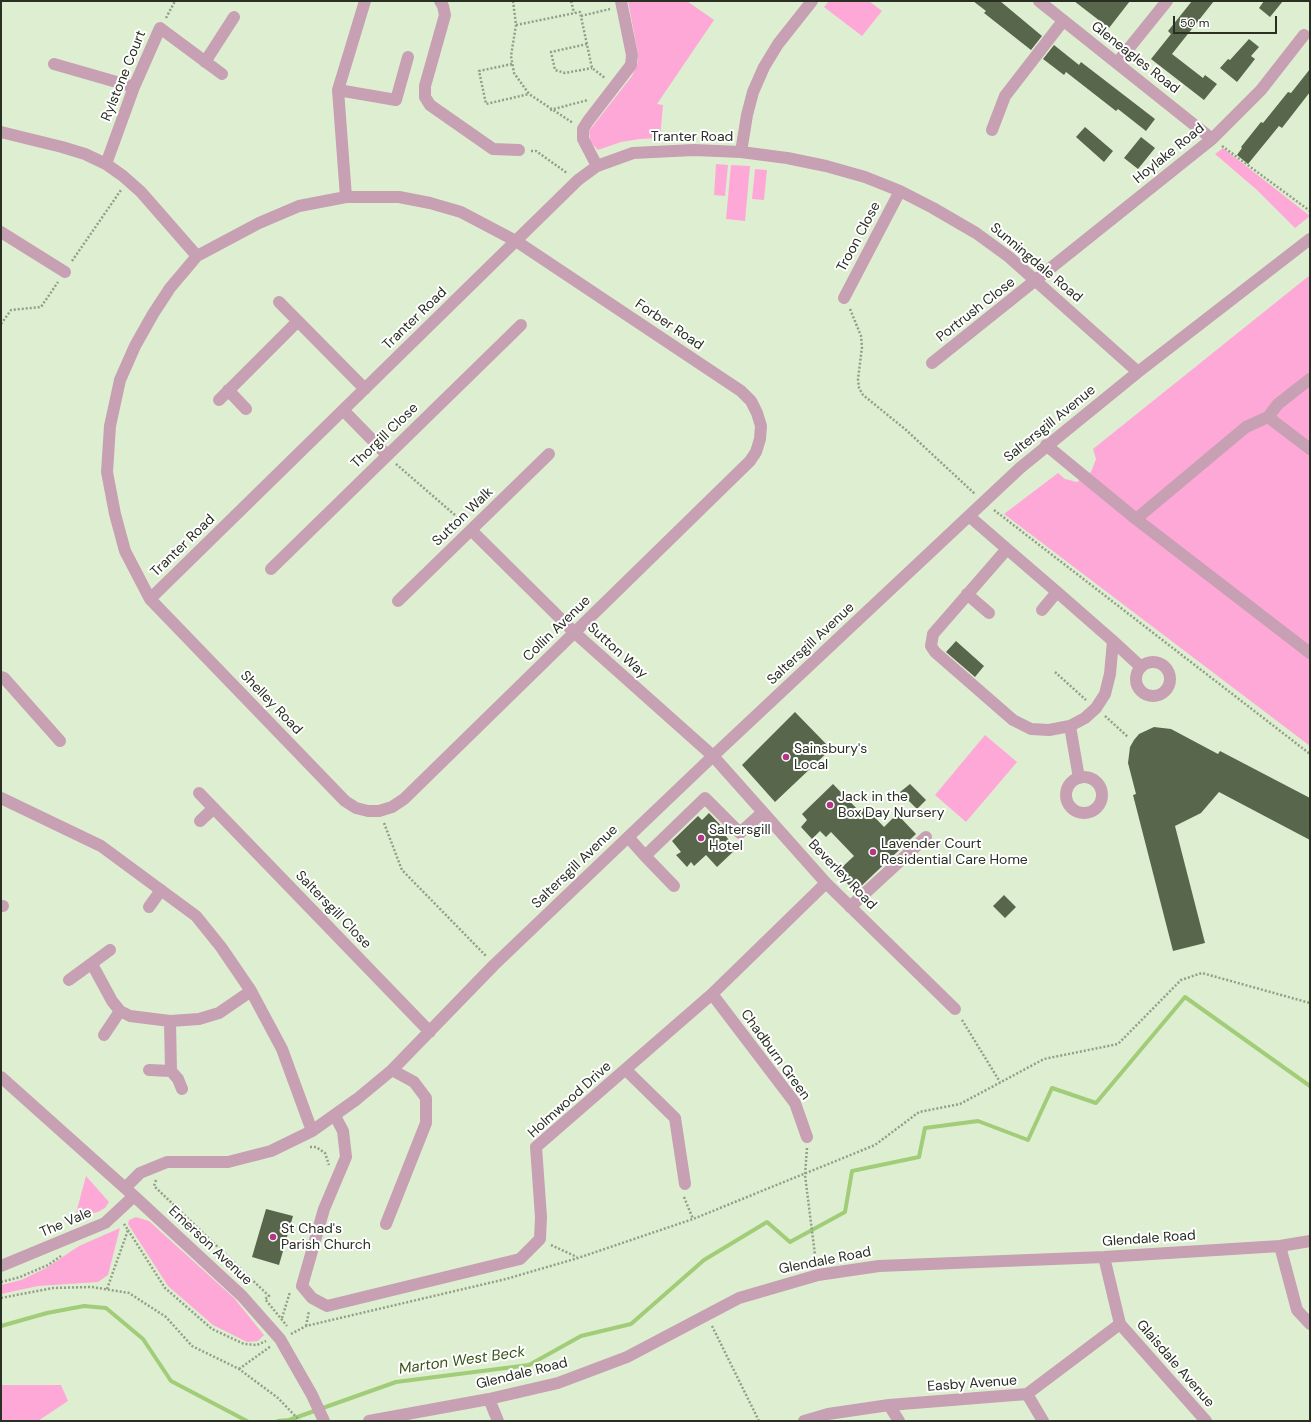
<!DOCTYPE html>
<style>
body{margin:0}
#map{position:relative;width:1311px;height:1422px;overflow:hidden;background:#deefd1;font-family:"DM Sans",sans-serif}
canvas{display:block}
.frame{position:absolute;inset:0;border:2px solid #292f23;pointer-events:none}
.scale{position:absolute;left:1173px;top:16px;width:104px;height:18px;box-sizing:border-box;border:2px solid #292f23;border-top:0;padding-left:5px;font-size:12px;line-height:14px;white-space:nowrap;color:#292f23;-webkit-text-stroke:3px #fff;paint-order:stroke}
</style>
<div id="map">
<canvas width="1311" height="1422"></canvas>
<div class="frame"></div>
<div class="scale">50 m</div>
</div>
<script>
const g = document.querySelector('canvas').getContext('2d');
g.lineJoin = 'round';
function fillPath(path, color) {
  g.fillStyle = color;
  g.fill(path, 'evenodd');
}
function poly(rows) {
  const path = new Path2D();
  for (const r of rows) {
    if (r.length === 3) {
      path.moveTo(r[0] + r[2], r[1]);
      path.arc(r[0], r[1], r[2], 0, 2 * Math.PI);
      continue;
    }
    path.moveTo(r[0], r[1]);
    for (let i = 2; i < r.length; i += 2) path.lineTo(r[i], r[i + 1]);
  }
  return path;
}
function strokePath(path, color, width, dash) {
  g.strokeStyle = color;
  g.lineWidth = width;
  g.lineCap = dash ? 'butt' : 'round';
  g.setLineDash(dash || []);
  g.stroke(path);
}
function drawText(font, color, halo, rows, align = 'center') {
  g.font = font + ' "DM Sans",sans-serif';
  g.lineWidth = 4;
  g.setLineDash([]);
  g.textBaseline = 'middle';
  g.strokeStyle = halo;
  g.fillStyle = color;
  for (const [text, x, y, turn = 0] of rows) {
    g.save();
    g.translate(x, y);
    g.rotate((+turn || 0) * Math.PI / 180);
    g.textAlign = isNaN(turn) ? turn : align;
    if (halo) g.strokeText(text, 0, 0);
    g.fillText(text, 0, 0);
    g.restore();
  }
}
fillPath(poly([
 [628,1,687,1,714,20,657,104,663,105,660,138,640,139,621,142,598,150,590,142,589,131,632,76,638,62,638,54],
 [829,1,869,1,882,11,862,36,824,7],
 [1223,148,1310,216,1295,228,1257,190,1215,154],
 [716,164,728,165,725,196,714,195],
 [731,165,750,166,745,221,726,219],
 [755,169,767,170,764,200,752,199],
 [1310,275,1310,746,1004,514,1058,473,1065,479,1077,482,1091,472,1096,459,1093,449],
 [985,735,1017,762,966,822,935,795],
 [86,1176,109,1202,105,1208,98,1212,75,1217],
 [136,1217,149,1221,234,1298,264,1335,258,1341,247,1342,213,1325,168,1286,128,1224,129,1220],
 [120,1228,108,1275,98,1282,38,1286,1,1294,1,1285,21,1280,46,1268,79,1246],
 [1,1385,61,1385,68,1401,38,1421,1,1421]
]), '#fea8d7');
strokePath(poly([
 [1,1326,47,1313,84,1306,106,1308,143,1339,171,1381,247,1421],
 [278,1421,289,1420,396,1382,529,1365,581,1336,631,1324,704,1260,767,1222,790,1242,845,1212,852,1171,919,1157,925,1128,978,1121,1028,1140,1052,1088,1096,1103,1185,997,1310,1086]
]), '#a1cc78', 4);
fillPath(poly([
 [973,1,1000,1,1042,36,1031,50,984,13,986,11],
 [1074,1,1130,1,1109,28],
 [1192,1,1214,1,1172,54,1203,78,1205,75,1217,84,1204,100,1151,59,1171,34,1168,31],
 [1264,1,1283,1,1270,17,1259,8],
 [1249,39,1259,47,1251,56,1255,59,1237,82,1220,68,1228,59,1230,60],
 [1054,45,1079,65,1081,62,1155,119,1146,131,1118,109,1116,111,1066,72,1064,75,1043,59],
 [1310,69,1310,92,1282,128,1279,126,1248,164,1237,155,1242,148,1241,147,1261,122,1263,123,1288,92,1291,93],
 [1085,127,1113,151,1104,162,1076,137],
 [1141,137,1155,148,1138,169,1124,158],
 [956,641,984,666,975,677,946,652],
 [795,712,831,749,775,802,742,765],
 [1154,727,1171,729,1218,754,1220,751,1310,798,1310,840,1219,792,1201,813,1175,826,1205,943,1173,951,1133,795,1136,794,1128,763,1130,747,1134,740,1139,734],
 [833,784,860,812,865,807,884,827,897,814,916,834,855,892,837,872,854,856,831,832,826,837,820,831,812,839,801,827,807,820,802,814],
 [910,784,926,800,917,809,900,792],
 [709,813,728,833,725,835,736,849,717,867,706,855,694,866,691,862,687,867,676,855,681,852,672,841,698,816,702,820],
 [1004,895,1016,907,1005,918,993,906],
 [266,1209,293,1216,279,1265,252,1257]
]), '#58664c');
strokePath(poly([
 [513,1,516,25,511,56,514,73,529,94,573,123],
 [571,1,574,13],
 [581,16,610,9],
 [166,18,175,1],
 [516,25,580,12,592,68,605,78],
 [587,44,551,52,555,70,565,73,592,68],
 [512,64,479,71,486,104,529,94],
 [550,110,588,100],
 [1222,146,1310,211],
 [531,151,536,151,567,173],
 [72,261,121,190],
 [850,309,861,336,862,347,858,379,859,388,863,395,905,429,975,494],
 [1,324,11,310,41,307,58,282],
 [396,464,463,522],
 [994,510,1310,754],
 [1055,672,1086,700],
 [1105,716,1128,737],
 [384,823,402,870,486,956],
 [962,1020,1000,1082],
 [310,1147,316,1147,325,1153,329,1165],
 [807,1148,805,1175,816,1263],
 [156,1180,154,1186,269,1296,265,1299,287,1326],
 [684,1197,693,1219],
 [128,1230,165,1288,212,1329,244,1344,257,1345,266,1341],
 [551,1245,577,1257],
 [1,1282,20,1277,48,1265,61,1256],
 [107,1289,128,1230,124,1224],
 [1,1298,53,1288,92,1287,129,1293,166,1317,192,1346,239,1369,278,1398,300,1421],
 [282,1318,290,1292],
 [306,1326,309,1311],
 [712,1326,759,1421],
 [291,1334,306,1326,506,1279,578,1258,693,1219,875,1145,919,1112,960,1104,1044,1059,1118,1044,1181,980,1202,973,1310,1003],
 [239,1369,271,1346]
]), '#929e88', 2.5, [2, 2]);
strokePath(poly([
 [440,1,443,6,445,15,425,86,425,97,430,105,493,149,519,150],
 [1039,1,1212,139],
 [205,62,234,17],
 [1117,63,1167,1],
 [54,64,134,87],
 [338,90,396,100,408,57],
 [992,130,1005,96,1063,21],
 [1,132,62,147,85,154,106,164,123,176,141,192,197,256],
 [741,152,747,115,753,92,764,67,778,44,812,1],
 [106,164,134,87,160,28,222,74],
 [597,166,583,139,583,129,588,121,631,65,632,55,621,1],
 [346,197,399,197,430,203,461,212,516,241,741,391,751,401,757,413,761,426,760,439,756,452,750,461,404,799,392,807,379,811,368,811,356,808,345,801,150,599,125,551,115,514,107,472,110,426,120,380,135,346,153,314,170,288,197,256,259,223,299,206,346,197],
 [346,197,338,90,365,1],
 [1,232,65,272],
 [844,298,900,191],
 [279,302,365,389],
 [932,363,1212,139,1261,90,1304,35],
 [228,390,246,409],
 [219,400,298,321],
 [343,410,387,455],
 [1268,417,1278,404,1310,379],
 [1046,445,1136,519,1310,653],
 [969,516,1007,549,1057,592,1113,641,1110,674,1105,694,1096,708,1085,718,1070,726,1049,730,1031,729,1013,720,935,652,931,646,933,634,1007,549],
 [1136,519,1246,427,1268,417,1310,449],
 [471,530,575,633,713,756,826,883,955,1009],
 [271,569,521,325],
 [967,594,989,613],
 [150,599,578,180,597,166,633,153,694,150,741,152,787,158,826,166,865,177,900,191,933,208,976,233,1009,257,1138,372],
 [398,601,549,454],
 [1042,610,1057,592],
 [1113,641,1141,667],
 [1153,679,17],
 [1,677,4,678,60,741],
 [1070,726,1079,778],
 [1084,795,18],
 [199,793,430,1032],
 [1,798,101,846,196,916,221,947,251,991,282,1049,312,1131],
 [200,821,214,808],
 [628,837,645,856,705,798,740,833,763,812],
 [645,856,674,886],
 [1,906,3,906],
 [149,907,161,890],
 [850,907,926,837],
 [92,964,112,1001,120,1011,130,1016,170,1021,199,1019,219,1013,251,991],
 [69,980,110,950],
 [712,994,795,1103,807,1137],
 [170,1021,171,1071],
 [104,1035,120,1011],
 [149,1070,171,1071,178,1079,182,1089],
 [626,1070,675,1118,685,1184],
 [1,1077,134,1196,242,1296,280,1339,312,1395,324,1421],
 [335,1116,343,1131,346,1157,324,1209,302,1286,312,1298,327,1306,520,1259,540,1239,541,1217,536,1147,712,994,826,883],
 [125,1188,140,1173,167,1162,228,1162,271,1151,312,1131,357,1099,392,1070,494,965,713,756,1020,468,1138,372,1310,239],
 [386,1224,426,1123,426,1098,414,1082,392,1070],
 [1280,1246,1297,1310,1310,1324],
 [1104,1257,1120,1324,1206,1421],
 [1,1266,105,1223,134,1196],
 [1027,1394,1043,1421],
 [489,1399,498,1421],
 [889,1405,899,1421],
 [369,1421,489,1399,558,1383,627,1357,739,1298,818,1275,879,1266,1104,1257,1280,1246,1310,1241],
 [804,1421,828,1414,889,1405,1027,1394,1120,1324]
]), '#c7a0b4', 12);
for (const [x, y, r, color] of [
 [786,757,4,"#b43786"],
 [830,805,4,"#b43786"],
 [701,838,4,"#b43786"],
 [873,852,4,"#b43786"],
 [273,1237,4,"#b43786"]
]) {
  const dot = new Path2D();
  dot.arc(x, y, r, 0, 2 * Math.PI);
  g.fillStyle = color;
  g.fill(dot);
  strokePath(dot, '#fff', 1.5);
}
drawText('14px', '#292f23', '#fff', [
 ["Gleneagles Road",1135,58,38],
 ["Rylstone Court",124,76,-68],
 ["Tranter Road",692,137],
 ["Hoylake Road",1169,154,-39],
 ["Troon Close",859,237,-62],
 ["Sunningdale Road",1036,263,40],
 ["Portrush Close",976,310,-38],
 ["Tranter Road",415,319,-44],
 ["Forber Road",669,325,34],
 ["Saltersgill Avenue",1050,424,-39],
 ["Thorgill Close",385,436,-44],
 ["Sutton Walk",463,517,-44],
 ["Tranter Road",183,546,-44],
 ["Collin Avenue",557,629,-44],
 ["Saltersgill Avenue",811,644,-43],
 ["Sutton Way",617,651,42],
 ["Shelley Road",271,703,46],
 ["Saltersgill Avenue",575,867,-44],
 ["Beverley Road",842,875,46],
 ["Saltersgill Close",333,910,46],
 ["Chadburn Green",775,1055,54],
 ["Holmwood Drive",570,1100,-42],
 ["The Vale",66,1223,-23],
 ["Glendale Road",1149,1239,-4],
 ["Emerson Avenue",210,1246,43],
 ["Glendale Road",825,1261,-11],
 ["Glaisdale Avenue",1175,1364,49],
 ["Glendale Road",522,1374,-14],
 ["Easby Avenue",972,1384,-4]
]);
drawText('14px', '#292f23', '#fff', [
 ["Sainsbury's",794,749],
 ["Local",794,765],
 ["Jack in the",838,797],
 ["Box Day Nursery",838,813],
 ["Saltersgill",709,830],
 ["Hotel",709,846],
 ["Lavender Court",881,844],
 ["Residential Care Home",881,860],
 ["St Chad's",281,1229],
 ["Parish Church",281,1245]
], 'left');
drawText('italic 15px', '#39531a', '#fff', [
 ["Marton West Beck",462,1361,-8]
]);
</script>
